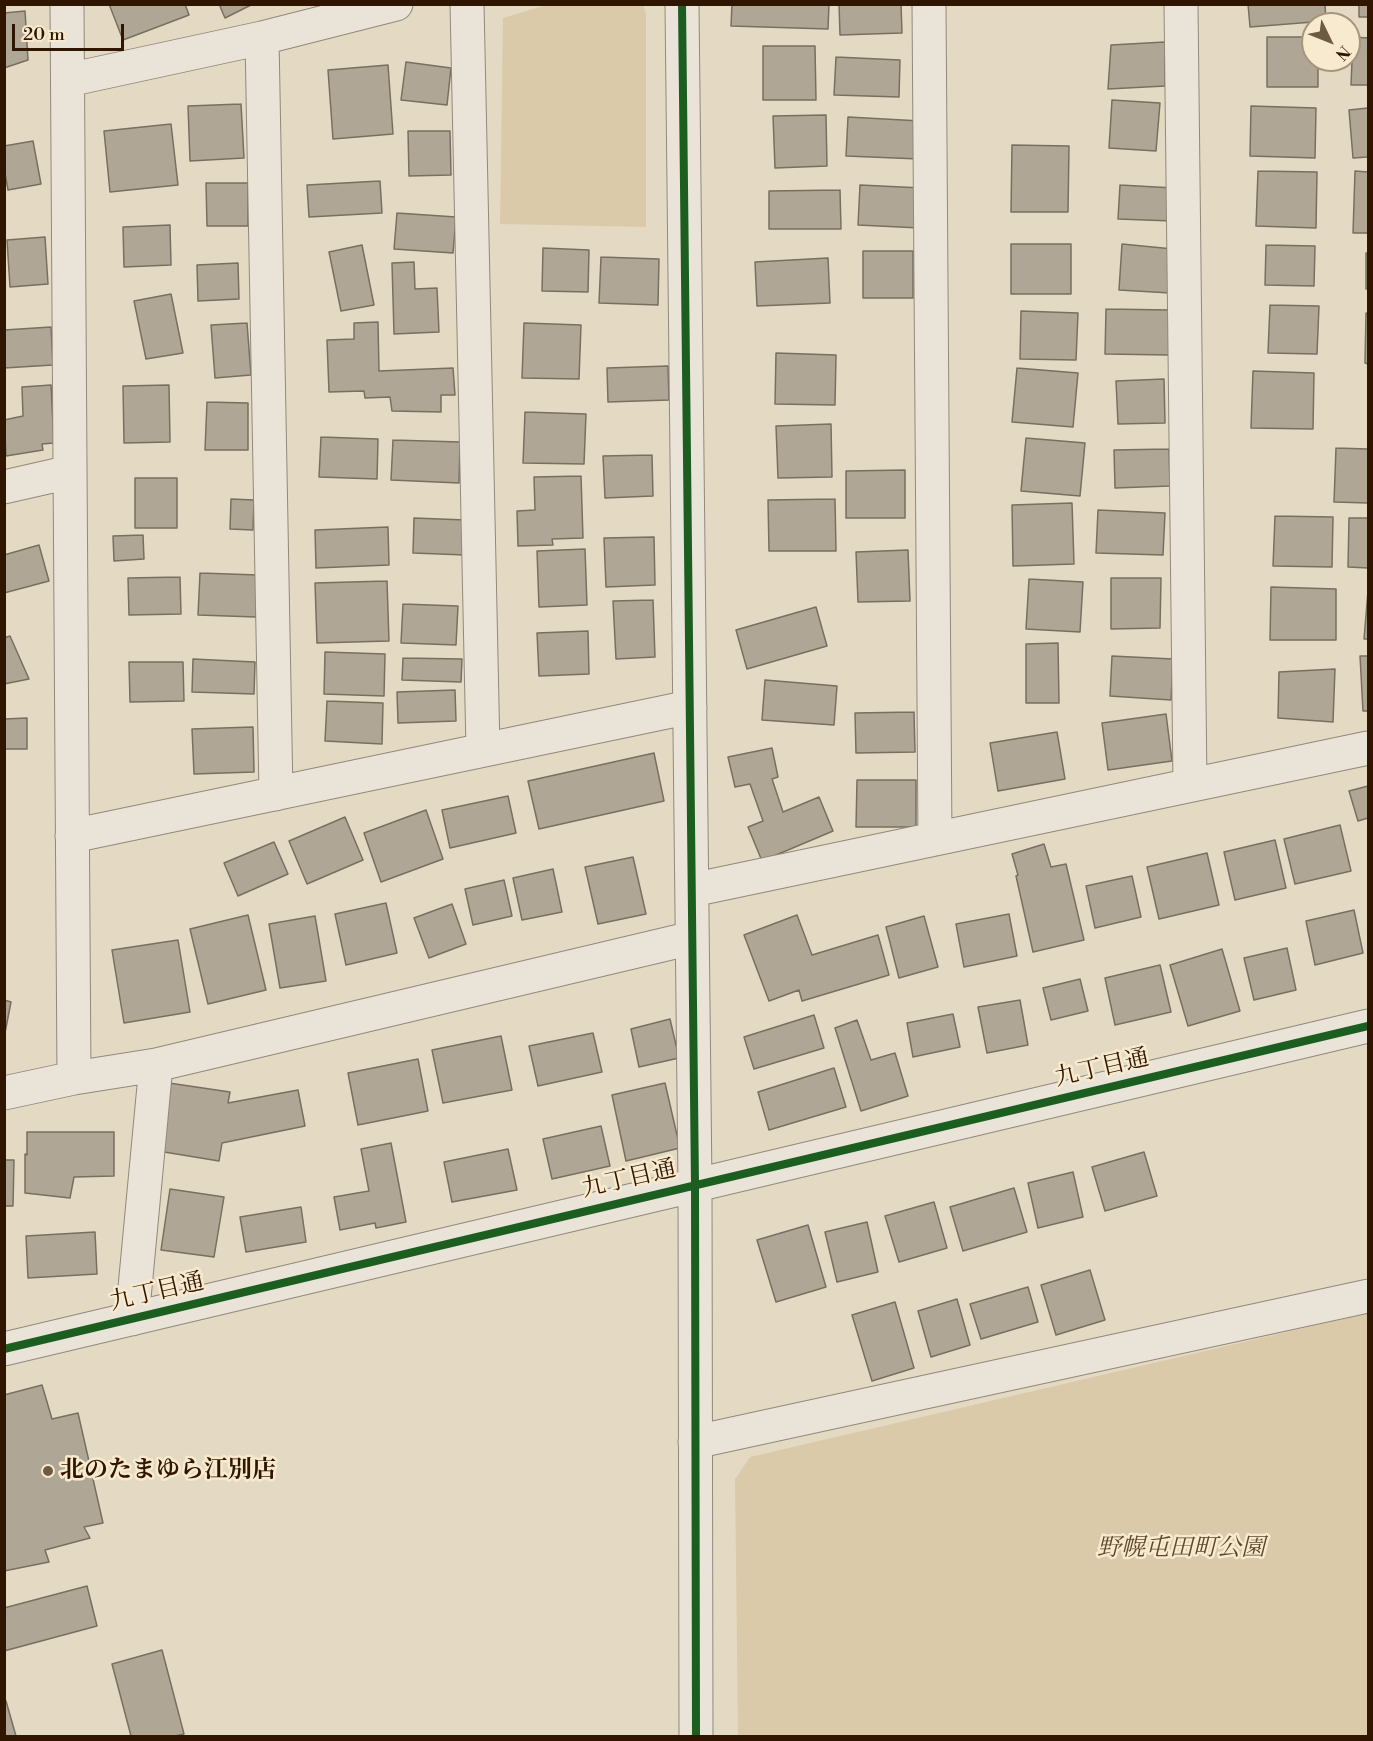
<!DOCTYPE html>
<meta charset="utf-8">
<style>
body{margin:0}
#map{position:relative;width:1373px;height:1741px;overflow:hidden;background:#e4dac3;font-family:"Libre Bodoni",serif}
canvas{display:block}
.frame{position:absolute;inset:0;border:6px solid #301600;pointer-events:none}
.north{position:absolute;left:1301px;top:12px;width:60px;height:60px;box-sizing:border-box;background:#f7eacf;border:2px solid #a7957c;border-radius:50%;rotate:133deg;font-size:16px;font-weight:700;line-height:24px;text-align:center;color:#301600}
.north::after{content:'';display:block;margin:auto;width:21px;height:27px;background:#6f5b44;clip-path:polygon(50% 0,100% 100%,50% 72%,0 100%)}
.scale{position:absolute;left:12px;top:24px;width:112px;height:27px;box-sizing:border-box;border:3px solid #301600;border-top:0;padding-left:8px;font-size:18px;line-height:21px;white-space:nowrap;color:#301600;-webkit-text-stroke:4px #f7eacf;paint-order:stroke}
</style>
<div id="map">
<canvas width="1373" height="1741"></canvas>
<div class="frame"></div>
<div class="north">N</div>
<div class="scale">20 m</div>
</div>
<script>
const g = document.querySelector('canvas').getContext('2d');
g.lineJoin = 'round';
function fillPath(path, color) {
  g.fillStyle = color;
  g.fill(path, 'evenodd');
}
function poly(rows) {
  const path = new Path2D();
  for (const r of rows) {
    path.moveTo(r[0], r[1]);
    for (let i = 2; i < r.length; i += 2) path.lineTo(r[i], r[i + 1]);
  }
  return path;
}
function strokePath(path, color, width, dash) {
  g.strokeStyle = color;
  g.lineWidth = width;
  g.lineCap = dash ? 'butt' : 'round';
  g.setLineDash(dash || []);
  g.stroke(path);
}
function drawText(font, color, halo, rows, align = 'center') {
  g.font = font + ' "Libre Bodoni","Noto Serif JP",serif';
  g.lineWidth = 5;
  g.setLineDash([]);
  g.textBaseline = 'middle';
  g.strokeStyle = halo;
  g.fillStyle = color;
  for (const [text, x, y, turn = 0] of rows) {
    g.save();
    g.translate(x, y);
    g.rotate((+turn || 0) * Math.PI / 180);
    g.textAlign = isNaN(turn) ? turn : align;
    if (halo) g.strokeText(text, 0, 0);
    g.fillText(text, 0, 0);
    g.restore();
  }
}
fillPath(poly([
 [546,5,643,5,646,13,646,227,500,224,503,18],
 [1368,1313,1368,1736,738,1736,735,1479,750,1457]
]), '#dacaaa');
const building = poly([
 [109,4,185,4,189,15,123,40,109,4],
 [219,4,253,4,225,18,219,4],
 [732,4,829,4,828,29,731,26,732,4],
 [839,4,901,4,902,33,840,35,839,4],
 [1248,4,1325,4,1326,21,1250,27,1248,4],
 [1359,4,1368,4,1368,17,1359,17,1359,4],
 [25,11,28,60,4,68,4,13,25,11],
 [1267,37,1313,37,1313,60,1318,60,1318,87,1267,87,1267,37],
 [1353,37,1368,38,1368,85,1351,85,1353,37],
 [1165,42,1165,86,1108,89,1111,45,1165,42],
 [763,46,815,46,816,100,763,100,763,46],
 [836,57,900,60,899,97,834,95,836,57],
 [406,62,451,68,447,105,401,100,406,62],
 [388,65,393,134,333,139,328,70,388,65],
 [1112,100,1160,103,1156,151,1109,148,1112,100],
 [241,104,244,158,190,161,188,106,241,104],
 [1251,106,1316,108,1315,158,1250,156,1251,106],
 [1368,108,1368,157,1353,158,1349,110,1368,108],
 [826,115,827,166,775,168,773,116,826,115],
 [848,117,921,121,919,159,846,156,848,117],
 [171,124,178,185,110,192,104,131,171,124],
 [408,131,450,131,451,175,409,176,408,131],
 [33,141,41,184,8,190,4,168,4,146,33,141],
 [1012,145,1069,146,1068,212,1011,212,1012,145],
 [1258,171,1317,172,1316,228,1256,226,1258,171],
 [1355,171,1368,172,1368,233,1353,233,1355,171],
 [380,181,382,213,309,217,307,185,380,181],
 [206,183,248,183,248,226,207,226,206,183],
 [860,185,922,188,920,228,858,225,860,185],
 [1120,185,1174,188,1172,221,1118,219,1120,185],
 [840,190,841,229,769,229,769,191,840,190],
 [397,213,456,217,453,253,394,249,397,213],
 [170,225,171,265,124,267,123,227,170,225],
 [45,237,48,284,10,287,7,240,45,237],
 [1011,244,1071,244,1071,294,1011,294,1011,244],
 [1122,244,1173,249,1170,293,1119,290,1122,244],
 [362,245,374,305,341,311,329,252,362,245],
 [1266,245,1315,246,1314,286,1265,285,1266,245],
 [543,248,589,250,588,292,542,291,543,248],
 [863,251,913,251,913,298,863,298,863,251],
 [1366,253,1368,253,1368,289,1366,289,1366,253],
 [601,257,659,259,658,305,599,303,601,257],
 [828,258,830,303,757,306,755,262,828,258],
 [414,262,415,289,437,288,439,332,394,334,392,263,414,262],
 [238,263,239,299,198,301,197,265,238,263],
 [171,294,183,353,146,359,134,301,171,294],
 [1270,305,1319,306,1317,354,1268,353,1270,305],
 [1106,309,1170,310,1169,355,1105,354,1106,309],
 [1021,311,1078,313,1076,360,1020,359,1021,311],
 [1366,313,1368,314,1368,364,1365,363,1366,313],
 [378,322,379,371,453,368,455,395,441,395,441,412,392,411,390,397,365,398,364,391,329,392,327,340,354,339,354,323,378,322],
 [247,323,251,375,215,378,211,325,247,323],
 [524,323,581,325,579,379,522,378,524,323],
 [51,327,53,365,4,368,4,330,51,327],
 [776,353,836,355,835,405,775,404,776,353],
 [668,366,669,400,608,402,607,368,668,366],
 [1017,368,1078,373,1073,427,1012,422,1017,368],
 [1253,371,1314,373,1313,429,1251,428,1253,371],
 [1164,379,1165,423,1118,424,1116,381,1164,379],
 [51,385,54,443,42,444,43,450,6,456,4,420,23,416,22,387,51,385],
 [169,385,170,442,124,443,123,386,169,385],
 [207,402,248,403,248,450,205,450,207,402],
 [525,412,586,414,584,464,523,463,525,412],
 [831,424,832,477,778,478,776,426,831,424],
 [321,437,378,439,377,479,319,477,321,437],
 [1026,438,1085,443,1080,496,1021,491,1026,438],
 [393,440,460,442,459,483,391,480,393,440],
 [1336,448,1368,449,1368,503,1334,502,1336,448],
 [1169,449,1170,486,1115,488,1114,450,1169,449],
 [652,455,653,496,605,498,603,456,652,455],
 [905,470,905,518,846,518,846,471,905,470],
 [581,476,583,538,552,539,553,545,518,546,517,511,535,510,534,477,581,476],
 [135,478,177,478,177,528,135,528,135,478],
 [231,499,254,500,253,530,230,529,231,499],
 [835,499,836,551,769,551,768,500,835,499],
 [1072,503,1074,564,1013,566,1012,505,1072,503],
 [1098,510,1165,513,1163,555,1096,553,1098,510],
 [1275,516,1333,517,1332,567,1273,566,1275,516],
 [414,518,466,520,465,555,413,553,414,518],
 [1349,518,1368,518,1368,568,1348,567,1349,518],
 [388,527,389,565,316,568,315,530,388,527],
 [143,535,144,559,114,561,113,536,143,535],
 [654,537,655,585,606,587,604,538,654,537],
 [39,545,49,581,4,593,4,555,39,545],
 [585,549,587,605,539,607,537,551,585,549],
 [908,550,910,601,858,602,856,552,908,550],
 [200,573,258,575,256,617,198,615,200,573],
 [180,577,181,614,129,615,128,578,180,577],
 [1111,578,1161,578,1160,628,1111,629,1111,578],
 [1029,579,1083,582,1080,632,1026,629,1029,579],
 [387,581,389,641,317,643,315,583,387,581],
 [1271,587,1336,589,1336,640,1270,640,1271,587],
 [1368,591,1368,639,1364,639,1368,591],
 [653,600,655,657,616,659,613,601,653,600],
 [403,604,458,606,456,645,401,643,403,604],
 [816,607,827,646,747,669,736,630,816,607],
 [588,631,589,674,539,676,537,633,588,631],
 [10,636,29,679,4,684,4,638,10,636],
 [1058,643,1059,703,1026,703,1026,644,1058,643],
 [325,652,385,654,384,696,324,694,325,652],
 [1112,656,1173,659,1171,700,1110,696,1112,656],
 [1360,656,1368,656,1368,711,1363,711,1360,656],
 [403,658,462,659,461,682,402,680,403,658],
 [193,659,255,662,254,694,192,692,193,659],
 [129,662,183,662,184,701,130,702,129,662],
 [1335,669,1333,722,1278,718,1279,672,1335,669],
 [765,680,837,686,834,725,762,720,765,680],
 [455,690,456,721,398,723,397,692,455,690],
 [327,701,383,703,382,744,325,741,327,701],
 [914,712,915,752,856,753,855,713,914,712],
 [1166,714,1172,761,1108,770,1102,723,1166,714],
 [27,718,27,749,4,749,4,719,27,718],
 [253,727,254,772,194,774,192,729,253,727],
 [1057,732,1065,779,998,791,990,743,1057,732],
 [772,748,778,777,772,779,783,812,819,797,833,831,762,861,748,827,763,821,750,784,735,787,728,757,772,748],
 [654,753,664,801,539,829,528,781,654,753],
 [857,780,916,780,916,827,856,827,857,780],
 [1368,786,1368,818,1358,821,1349,791,1368,786],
 [508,796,516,833,450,848,442,810,508,796],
 [426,810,443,859,381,882,364,833,426,810],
 [345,817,363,860,307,884,289,841,345,817],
 [1340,825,1351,871,1295,884,1284,839,1340,825],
 [1275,840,1286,888,1235,900,1224,852,1275,840],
 [274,842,288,874,238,896,224,863,274,842],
 [1044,844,1051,867,1066,864,1084,940,1033,952,1016,876,1018,875,1012,854,1044,844],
 [1207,853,1219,905,1159,919,1147,867,1207,853],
 [633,857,646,914,598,924,585,867,633,857],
 [553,869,562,912,522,920,513,878,553,869],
 [1132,876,1141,917,1095,928,1086,886,1132,876],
 [504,880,512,916,473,925,465,889,504,880],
 [386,903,397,953,346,965,335,914,386,903],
 [452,904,466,944,429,958,414,918,452,904],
 [1354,910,1363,953,1315,965,1306,921,1354,910],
 [1009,914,1017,956,964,967,956,924,1009,914],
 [248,915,266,990,208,1004,190,929,248,915],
 [797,915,812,955,878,935,889,975,802,1001,799,990,769,1001,744,935,797,915],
 [315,916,326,981,280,988,269,924,315,916],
 [924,916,938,967,899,978,886,927,924,916],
 [178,940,190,1012,124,1023,112,950,178,940],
 [1287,948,1296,990,1254,1000,1244,958,1287,948],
 [1222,949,1240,1011,1188,1026,1170,965,1222,949],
 [1160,965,1171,1012,1115,1025,1105,978,1160,965],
 [1080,979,1088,1011,1051,1020,1043,988,1080,979],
 [4,1000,11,1002,4,1038,4,1000],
 [1020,1000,1028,1045,987,1053,978,1007,1020,1000],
 [953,1014,960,1047,913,1057,907,1023,953,1014],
 [814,1015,824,1048,754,1069,744,1037,814,1015],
 [670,1019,679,1058,639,1067,631,1029,670,1019],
 [857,1020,871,1060,895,1053,908,1096,861,1111,835,1028,857,1020],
 [593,1033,602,1072,538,1086,529,1046,593,1033],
 [501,1036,512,1090,443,1103,432,1050,501,1036],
 [418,1059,428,1111,358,1125,348,1073,418,1059],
 [834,1068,846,1107,769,1130,758,1092,834,1068],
 [169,1083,230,1092,228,1103,298,1090,305,1126,222,1143,219,1161,158,1151,169,1083],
 [665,1083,680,1148,626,1161,612,1095,665,1083],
 [601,1126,610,1166,552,1179,543,1139,601,1126],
 [27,1132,114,1132,114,1176,74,1177,70,1198,25,1193,25,1154,27,1155,27,1132],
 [391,1143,406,1222,376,1228,375,1223,340,1230,334,1197,369,1191,361,1149,391,1143],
 [508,1149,517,1190,452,1202,444,1162,508,1149],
 [1144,1152,1157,1196,1105,1211,1092,1167,1144,1152],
 [4,1160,14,1160,13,1206,4,1206,4,1160],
 [1073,1172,1083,1217,1038,1228,1028,1183,1073,1172],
 [1014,1188,1027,1232,963,1251,950,1207,1014,1188],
 [170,1189,224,1197,214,1257,161,1250,170,1189],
 [934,1202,947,1248,899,1262,885,1216,934,1202],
 [301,1207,306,1242,246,1252,240,1217,301,1207],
 [867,1222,878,1272,837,1282,825,1232,867,1222],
 [808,1225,826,1287,776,1302,757,1240,808,1225],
 [95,1232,97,1274,28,1278,26,1236,95,1232],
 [1090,1270,1105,1320,1056,1335,1041,1285,1090,1270],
 [1028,1287,1038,1322,981,1339,970,1304,1028,1287],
 [957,1299,970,1345,931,1357,918,1311,957,1299],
 [895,1302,914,1368,872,1381,852,1315,895,1302],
 [42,1385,52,1419,78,1413,103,1523,84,1527,90,1538,45,1550,49,1562,4,1571,4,1395,42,1385],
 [87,1586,97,1626,4,1651,4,1608,87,1586],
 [162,1650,184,1734,175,1736,131,1736,112,1664,162,1650],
 [6,1701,16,1736,4,1736,4,1702,6,1701]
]);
fillPath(building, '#afa695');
strokePath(building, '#786f61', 1.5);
const minor = poly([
 [67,4,74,1078],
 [467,4,483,750],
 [682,4,695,1185,696,1736],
 [929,4,935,839],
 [1181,4,1190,785],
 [262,38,276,794],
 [68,80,262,38,396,4],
 [4,487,70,472],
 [72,836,690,707],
 [692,890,1368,748],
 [4,1093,74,1078,156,1065,692,938],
 [132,1319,156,1065],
 [4,1349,1368,1026],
 [695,1442,1368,1296]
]);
strokePath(minor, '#92897a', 35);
strokePath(minor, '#e9e3d8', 33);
strokePath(poly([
 [682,4,695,1185,696,1736],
 [4,1349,1368,1026]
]), '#1b5e20', 8);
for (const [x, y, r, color] of [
 [48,1471,6,"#6f5b44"]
]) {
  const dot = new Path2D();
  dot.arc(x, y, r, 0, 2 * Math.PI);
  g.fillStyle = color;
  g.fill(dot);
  strokePath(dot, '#f7eacf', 2);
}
drawText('24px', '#301600', '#f7eacf', [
 ["九丁目通",1102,1069,-13],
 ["九丁目通",629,1180,-13],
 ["九丁目通",157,1293,-13]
]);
drawText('bold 24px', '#301600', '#f7eacf', [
 ["北のたまゆら江別店",60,1471]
], 'left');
drawText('italic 24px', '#60482d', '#f7eacf', [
 ["野幌屯田町公園",1181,1549]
]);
</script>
